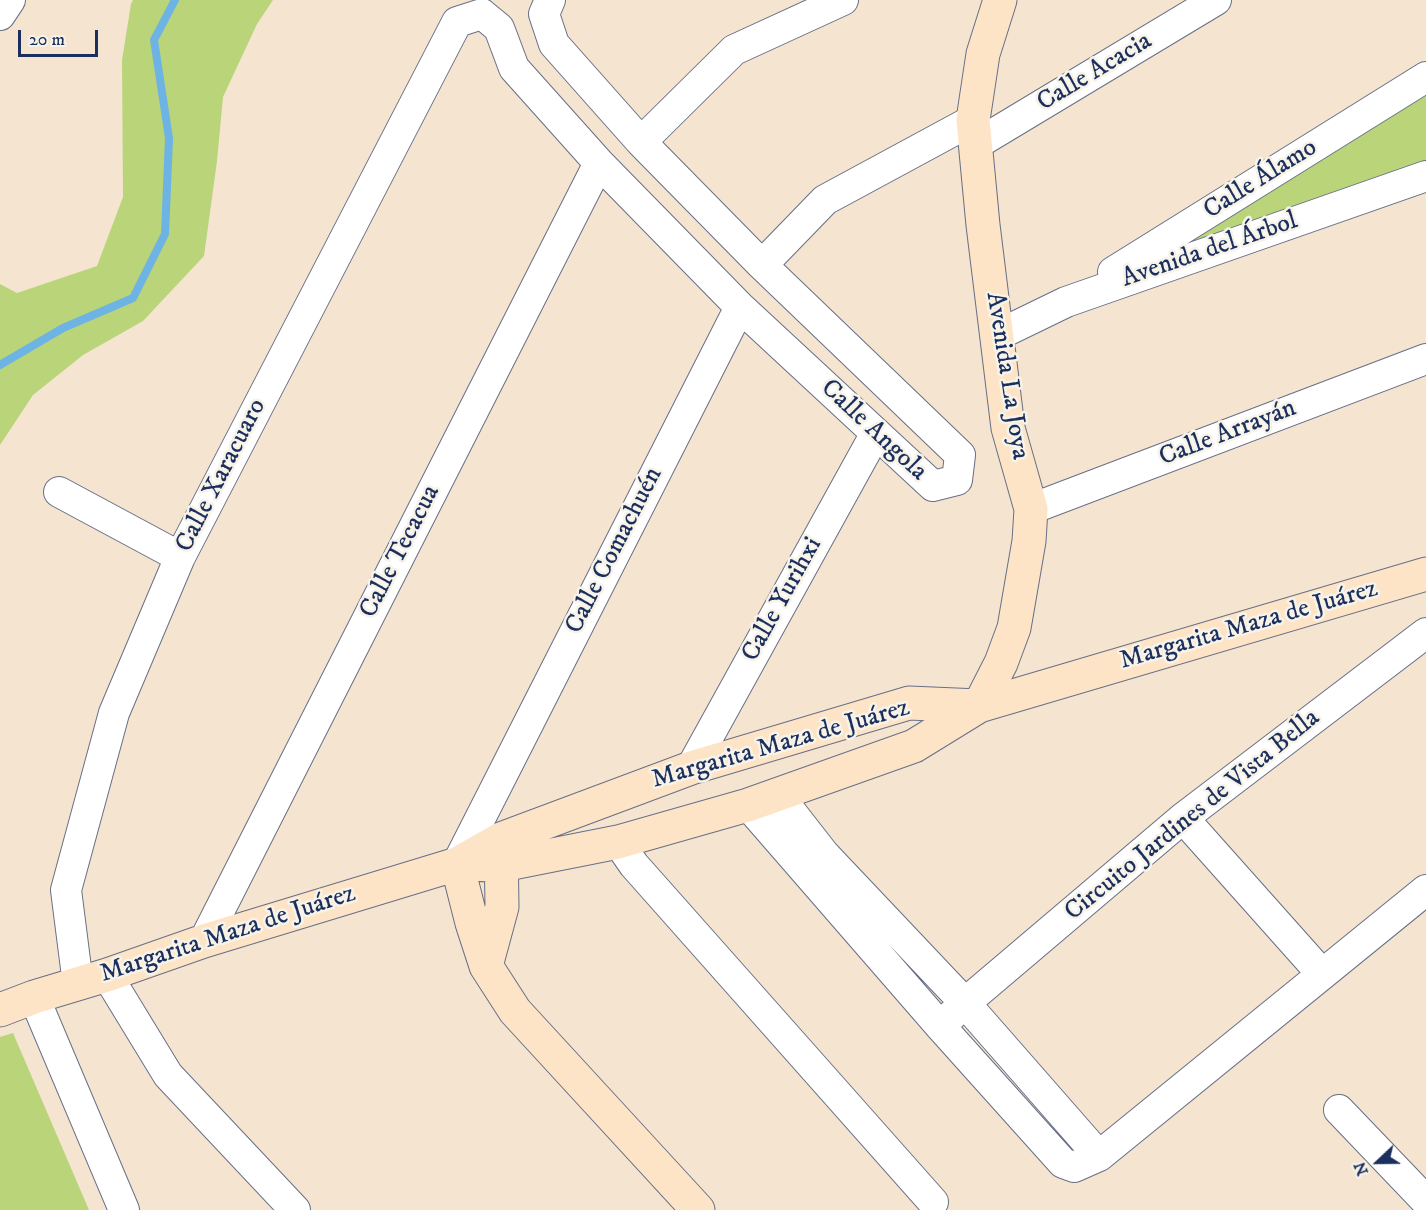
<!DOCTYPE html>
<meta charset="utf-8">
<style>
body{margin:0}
#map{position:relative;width:1426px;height:1210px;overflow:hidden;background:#f5e5d0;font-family:"IM FELL DW Pica",serif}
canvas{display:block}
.north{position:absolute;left:1348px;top:1132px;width:60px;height:60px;-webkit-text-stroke:4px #f7f3e8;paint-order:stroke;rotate:248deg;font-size:16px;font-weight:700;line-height:24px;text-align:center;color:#1b2f5e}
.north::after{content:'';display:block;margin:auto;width:21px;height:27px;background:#1b2f5e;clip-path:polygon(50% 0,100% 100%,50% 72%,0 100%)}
.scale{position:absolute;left:18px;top:30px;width:80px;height:27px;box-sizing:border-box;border:3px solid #1b2f5e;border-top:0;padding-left:8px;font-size:18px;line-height:21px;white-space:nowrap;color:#1b2f5e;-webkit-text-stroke:4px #f7f3e8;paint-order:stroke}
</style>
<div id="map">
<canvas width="1426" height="1210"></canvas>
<div class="north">N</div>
<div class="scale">20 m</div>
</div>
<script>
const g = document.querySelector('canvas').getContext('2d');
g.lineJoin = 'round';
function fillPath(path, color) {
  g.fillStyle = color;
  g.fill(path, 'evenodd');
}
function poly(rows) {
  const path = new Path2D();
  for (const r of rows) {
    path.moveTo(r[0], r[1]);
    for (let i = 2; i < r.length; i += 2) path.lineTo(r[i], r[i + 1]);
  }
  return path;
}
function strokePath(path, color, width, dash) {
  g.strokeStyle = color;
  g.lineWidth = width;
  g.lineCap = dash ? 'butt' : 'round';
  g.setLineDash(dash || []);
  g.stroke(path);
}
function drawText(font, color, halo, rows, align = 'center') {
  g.font = font + ' "IM FELL DW Pica",serif';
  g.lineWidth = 5;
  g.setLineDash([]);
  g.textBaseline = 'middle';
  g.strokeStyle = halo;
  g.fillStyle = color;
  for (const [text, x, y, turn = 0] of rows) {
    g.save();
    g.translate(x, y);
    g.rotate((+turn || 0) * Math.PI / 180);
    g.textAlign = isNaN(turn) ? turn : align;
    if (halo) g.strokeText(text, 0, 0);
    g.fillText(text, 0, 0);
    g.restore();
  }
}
fillPath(poly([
 [133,0,273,0,257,24,223,97,217,161,204,256,143,321,83,355,33,395,0,445,0,284,17,293,97,266,123,197,122,60,131,4],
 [1426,90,1426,170,1112,280],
 [13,1033,89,1210,0,1210,0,1037]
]), '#b9d479');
strokePath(poly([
 [0,365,63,328,133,298,165,234,169,138,154,40,175,0]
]), '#6db3e4', 8);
const street = poly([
 [0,15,10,0],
 [641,142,734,50,843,0],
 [975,145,1216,0],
 [762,265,825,200,973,120],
 [1113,272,1426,77],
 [998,335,1066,302,1426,176],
 [59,492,180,557],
 [1031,509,1426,359],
 [691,768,876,433],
 [778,795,824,854,965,1003,1099,1156],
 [748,805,940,1026,1063,1163,1074,1167,1099,1156,1426,890],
 [1183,818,1322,974],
 [618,842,634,865,933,1202],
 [457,864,740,307],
 [204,941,599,163],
 [107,975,168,1075,295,1210],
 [78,984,66,890,114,713,180,557,457,22,482,14,499,28,514,68,599,163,740,307,933,486,957,480,960,455,762,265,641,142,554,44,544,14,550,0],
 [34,997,124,1210],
 [940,1026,965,1003,1183,818,1426,633],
 [1339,1110,1426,1201]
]);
const secondary = poly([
 [457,864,502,865,618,842,748,805,914,746,979,706,1001,663,1014,628,1029,541,1031,509,1008,428,983,225,973,120,983,54,1000,0],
 [457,864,472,923,486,966,515,1011,698,1210],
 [486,966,502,907,501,844],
 [0,1010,34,997,107,975,204,941,457,864,501,839,691,768,909,703,979,706,1426,574]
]);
strokePath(street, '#676f86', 32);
strokePath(secondary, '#676f86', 35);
strokePath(street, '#fff', 30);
strokePath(secondary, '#fee4c6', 33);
drawText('26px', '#1b2f5e', '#f7f3e8', [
 ["Calle Acacia",1095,73,-31],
 ["Calle Álamo",1261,180,-32],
 ["Avenida del Árbol",1210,251,-19],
 ["Avenida La Joya",1006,376,81],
 ["Calle Angola",873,431,43],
 ["Calle Arrayán",1228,434,-21],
 ["Calle Xaracuaro",222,476,-63],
 ["Calle Comachuén",615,551,-63],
 ["Calle Tecacua",401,552,-63],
 ["Calle Yurihxi",783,600,-61],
 ["Margarita Maza de Juárez",1249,626,-16],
 ["Margarita Maza de Juárez",781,745,-16],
 ["Circuito Jardines de Vista Bella",1193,816,-39],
 ["Margarita Maza de Juárez",228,935,-18]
]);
</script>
